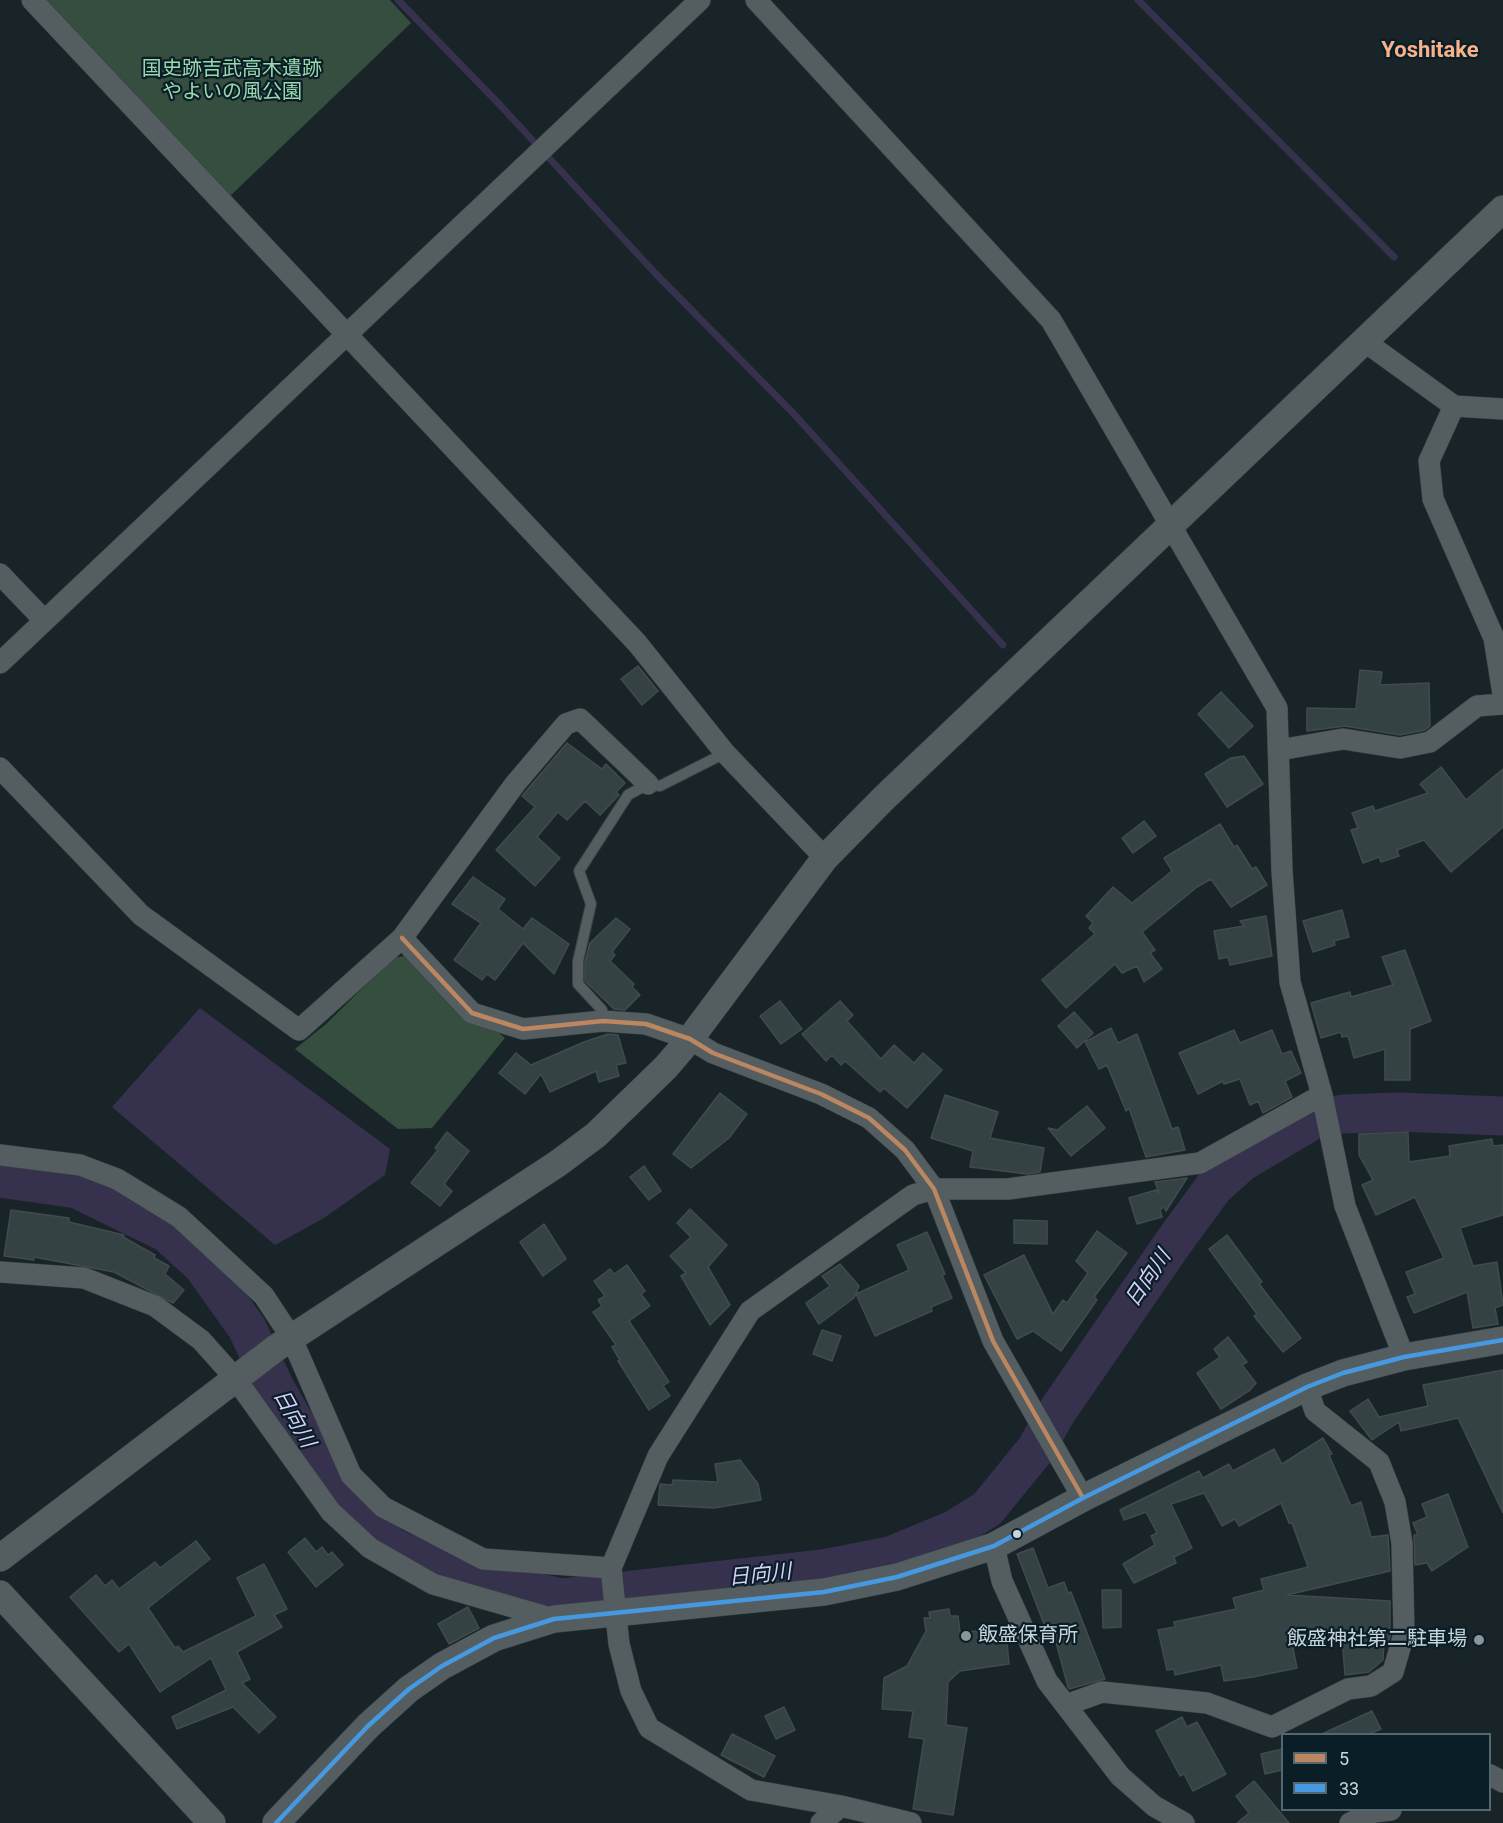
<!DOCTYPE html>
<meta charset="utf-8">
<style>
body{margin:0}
#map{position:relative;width:1503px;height:1823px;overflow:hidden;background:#192429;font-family:Roboto,sans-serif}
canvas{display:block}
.legend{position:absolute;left:1281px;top:1733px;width:210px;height:78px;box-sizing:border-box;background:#091e26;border:2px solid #55676e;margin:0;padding:8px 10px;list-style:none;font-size:18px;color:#c8d4d9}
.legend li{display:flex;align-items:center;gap:12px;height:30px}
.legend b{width:30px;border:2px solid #55676e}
</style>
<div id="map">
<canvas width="1503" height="1823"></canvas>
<ul class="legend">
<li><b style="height:8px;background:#bb8660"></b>5</li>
<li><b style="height:8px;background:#4699e1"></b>33</li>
</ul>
</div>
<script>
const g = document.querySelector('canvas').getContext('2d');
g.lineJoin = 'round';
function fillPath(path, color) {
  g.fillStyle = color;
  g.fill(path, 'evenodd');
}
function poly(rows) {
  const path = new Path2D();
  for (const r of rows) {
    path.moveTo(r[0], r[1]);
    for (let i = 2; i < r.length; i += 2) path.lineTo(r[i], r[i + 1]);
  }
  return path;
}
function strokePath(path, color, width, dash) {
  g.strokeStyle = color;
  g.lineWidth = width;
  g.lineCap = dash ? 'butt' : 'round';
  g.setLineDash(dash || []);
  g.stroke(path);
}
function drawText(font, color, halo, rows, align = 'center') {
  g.font = font + ' Roboto,"Noto Sans JP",sans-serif';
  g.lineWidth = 4.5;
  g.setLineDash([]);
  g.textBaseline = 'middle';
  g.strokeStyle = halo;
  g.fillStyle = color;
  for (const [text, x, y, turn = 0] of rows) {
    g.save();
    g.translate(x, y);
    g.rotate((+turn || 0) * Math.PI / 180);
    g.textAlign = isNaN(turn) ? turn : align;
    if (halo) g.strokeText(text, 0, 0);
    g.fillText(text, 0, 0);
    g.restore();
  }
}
fillPath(poly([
 [43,0,390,0,411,23,229,197],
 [409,955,505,1038,432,1128,398,1129,295,1049,326,1024,393,958]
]), '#364e3f');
fillPath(poly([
 [200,1008,390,1149,385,1175,324,1218,275,1245,112,1107]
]), '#36314d');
strokePath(poly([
 [398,0,501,106,655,273,793,413,1003,645],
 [1138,0,1394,257]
]), '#36314d', 7);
strokePath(poly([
 [0,1178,77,1189,167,1233,202,1265,247,1328,275,1388,327,1479,358,1520,392,1547,434,1567,489,1582,562,1598,823,1569,890,1556,953,1530,987,1509,1036,1449,1056,1413,1173,1243,1214,1187,1242,1162,1313,1120,1343,1114,1397,1112,1503,1116]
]), '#36314d', 39);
const building = poly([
 [638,666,658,691,642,705,621,679,638,666],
 [1360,670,1382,672,1380,685,1429,683,1430,726,1425,730,1400,735,1345,726,1307,731,1307,708,1356,709,1360,670],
 [1221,692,1253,726,1229,748,1198,714,1221,692],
 [567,743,602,769,606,764,625,783,616,792,619,795,600,815,585,801,567,820,558,812,537,837,560,858,535,886,496,850,535,807,522,796,567,743],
 [1244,756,1263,784,1227,807,1205,774,1231,758,1244,756],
 [1441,767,1466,800,1503,769,1503,827,1451,872,1424,840,1397,850,1399,856,1381,862,1379,857,1363,863,1351,830,1358,828,1352,813,1373,806,1375,811,1428,793,1420,784,1441,767],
 [1144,821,1156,836,1133,853,1122,838,1144,821],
 [1220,824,1234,847,1237,845,1252,869,1256,867,1267,885,1231,907,1211,879,1197,887,1142,932,1155,950,1150,953,1162,969,1144,982,1137,966,1122,973,1115,964,1066,1008,1042,980,1095,934,1089,928,1093,923,1086,916,1113,887,1132,903,1172,871,1164,858,1220,824],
 [473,877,505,899,498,909,523,929,532,918,569,944,554,974,523,943,495,980,487,974,482,980,454,960,481,923,452,904,473,877],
 [1342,910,1349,937,1334,941,1335,945,1313,952,1303,921,1342,910],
 [1266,916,1272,956,1230,965,1228,957,1219,959,1214,931,1244,926,1240,921,1266,916],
 [616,918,630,929,612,952,615,955,610,961,634,984,632,987,640,995,625,1010,614,1009,585,981,585,962,590,943,616,918],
 [1405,950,1431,1021,1410,1029,1410,1080,1385,1080,1385,1049,1354,1058,1348,1036,1342,1037,1341,1032,1321,1038,1311,1003,1350,992,1351,997,1393,985,1382,957,1405,950],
 [780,1001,802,1029,781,1044,760,1016,780,1001],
 [840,1001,853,1015,847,1021,881,1059,894,1045,914,1063,923,1053,942,1070,907,1108,884,1088,880,1092,845,1061,841,1065,832,1055,826,1061,802,1034,840,1001],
 [1074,1012,1093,1033,1077,1048,1058,1026,1074,1012],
 [1111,1028,1118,1043,1137,1034,1172,1129,1178,1127,1185,1150,1146,1157,1129,1108,1126,1111,1107,1065,1099,1069,1085,1042,1111,1028],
 [1234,1030,1240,1043,1272,1030,1282,1054,1291,1051,1301,1073,1285,1081,1292,1097,1263,1113,1258,1101,1250,1105,1240,1079,1224,1084,1223,1081,1198,1094,1179,1053,1234,1030],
 [608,1034,618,1035,626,1063,616,1065,619,1076,599,1082,596,1071,550,1092,541,1074,525,1094,499,1073,516,1053,531,1065,584,1042,608,1034],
 [720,1093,747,1114,729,1138,691,1168,673,1154,720,1093],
 [945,1095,998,1112,990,1138,1044,1148,1040,1172,1027,1174,970,1167,973,1151,931,1138,945,1095],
 [1087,1106,1105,1128,1071,1156,1048,1128,1057,1130,1087,1106],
 [447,1132,469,1151,444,1184,452,1191,440,1206,411,1183,438,1150,435,1148,447,1132],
 [1408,1132,1409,1162,1450,1156,1449,1146,1492,1139,1493,1146,1503,1145,1503,1215,1460,1228,1473,1266,1497,1262,1503,1305,1495,1308,1498,1324,1473,1328,1467,1292,1414,1313,1407,1297,1415,1294,1406,1272,1444,1258,1415,1197,1376,1215,1362,1185,1373,1180,1359,1155,1359,1134,1408,1132],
 [644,1166,661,1191,649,1200,630,1177,644,1166],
 [1187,1178,1166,1211,1164,1207,1160,1210,1162,1217,1137,1224,1129,1198,1156,1190,1159,1193,1155,1182,1187,1178],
 [690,1209,727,1245,708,1267,730,1305,710,1325,681,1276,686,1273,670,1256,691,1237,677,1223,690,1209],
 [11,1210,69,1218,69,1222,124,1235,123,1237,155,1255,154,1258,169,1266,165,1274,184,1290,173,1303,114,1272,34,1257,34,1260,4,1256,11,1210],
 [1014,1220,1047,1221,1047,1244,1014,1243,1014,1220],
 [544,1224,566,1259,543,1276,520,1242,544,1224],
 [1097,1231,1127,1253,1094,1297,1097,1300,1061,1351,1033,1331,1017,1339,984,1275,1024,1255,1053,1314,1063,1300,1067,1303,1088,1273,1076,1261,1097,1231],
 [927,1232,945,1274,942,1275,952,1298,931,1307,932,1311,875,1336,856,1294,909,1270,897,1245,927,1232],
 [1227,1235,1262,1282,1259,1284,1301,1338,1283,1352,1254,1316,1257,1314,1209,1249,1227,1235],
 [840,1264,859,1286,854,1298,819,1324,806,1303,830,1286,822,1276,840,1264],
 [627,1265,645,1291,641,1294,650,1306,629,1321,669,1382,663,1386,670,1396,649,1410,618,1361,620,1360,612,1347,616,1345,593,1312,602,1306,598,1300,605,1296,594,1281,610,1269,614,1274,627,1265],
 [822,1330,841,1336,832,1361,813,1354,822,1330],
 [1228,1337,1247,1362,1242,1365,1256,1383,1250,1390,1221,1409,1197,1373,1220,1357,1214,1349,1228,1337],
 [1503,1370,1503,1513,1458,1418,1401,1431,1399,1422,1372,1440,1350,1411,1368,1399,1379,1417,1428,1406,1423,1385,1503,1370],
 [1323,1438,1332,1454,1329,1455,1351,1506,1361,1502,1371,1537,1388,1535,1390,1571,1287,1595,1390,1601,1390,1637,1389,1640,1384,1640,1383,1660,1369,1672,1345,1675,1342,1638,1293,1648,1297,1668,1253,1677,1224,1681,1221,1665,1175,1675,1174,1669,1167,1670,1158,1630,1175,1627,1174,1622,1236,1609,1233,1598,1264,1590,1261,1579,1308,1567,1292,1523,1289,1523,1281,1503,1239,1526,1235,1519,1222,1526,1204,1493,1171,1504,1192,1548,1174,1557,1176,1563,1134,1583,1123,1564,1155,1545,1151,1536,1157,1533,1146,1512,1124,1520,1120,1510,1199,1471,1203,1478,1229,1464,1233,1471,1274,1449,1282,1464,1323,1438],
 [740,1460,758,1484,761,1500,714,1508,658,1505,660,1484,672,1485,673,1480,718,1482,715,1464,740,1460],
 [1448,1494,1468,1547,1432,1571,1427,1563,1415,1565,1414,1535,1418,1535,1413,1523,1427,1517,1422,1504,1448,1494],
 [305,1538,316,1552,322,1547,328,1555,332,1552,343,1565,316,1587,288,1552,305,1538],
 [196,1541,210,1559,148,1608,175,1648,178,1646,183,1652,256,1616,237,1578,264,1564,287,1609,274,1615,282,1627,237,1652,250,1679,242,1683,276,1717,259,1733,233,1707,177,1729,172,1717,226,1690,211,1658,160,1692,129,1644,119,1652,70,1597,96,1575,105,1586,112,1580,119,1589,155,1562,160,1568,196,1541],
 [1033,1548,1048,1588,1064,1582,1068,1593,1071,1592,1105,1679,1069,1689,1068,1687,1054,1635,1049,1637,1017,1554,1033,1548],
 [1102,1590,1121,1590,1121,1627,1103,1628,1102,1590],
 [468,1607,479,1628,449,1644,438,1624,468,1607],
 [949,1609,950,1616,958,1616,960,1632,1002,1630,1002,1632,1006,1632,1009,1664,960,1671,948,1682,946,1725,967,1728,953,1815,913,1809,924,1739,909,1737,913,1711,882,1709,884,1678,907,1666,926,1631,924,1618,930,1618,929,1612,949,1609],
 [784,1707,795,1730,776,1739,765,1716,784,1707],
 [1372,1711,1381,1729,1369,1734,1322,1734,1372,1711],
 [1182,1717,1187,1727,1197,1722,1226,1774,1193,1791,1184,1774,1180,1776,1156,1731,1182,1717],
 [732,1734,775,1756,764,1777,721,1755,732,1734],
 [1282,1749,1282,1770,1265,1774,1261,1754,1282,1749],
 [1254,1781,1289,1823,1237,1823,1249,1813,1236,1796,1254,1781]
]);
fillPath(building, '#344244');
strokePath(building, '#414b4d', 1.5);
const service = poly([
 [603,1021,602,1010,578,984,578,961,591,904,579,871,628,795,648,784,660,786,725,753]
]);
const minor = poly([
 [32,0,637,643,725,753,825,858],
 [756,0,1051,320,1277,708,1282,871,1290,982,1322,1095,1345,1206,1404,1357],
 [1364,341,1454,406,1503,409],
 [1454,406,1429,461,1433,499,1494,638,1503,694],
 [0,574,44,620],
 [0,663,700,0],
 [1279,750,1343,739,1400,748,1430,742,1477,706,1503,704],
 [0,768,141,915,299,1030,402,938,515,784,566,724,580,719,648,784],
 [402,938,472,1013,523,1029,603,1021,646,1024,690,1039,713,1053,821,1094,869,1118,905,1150,934,1189,993,1341,1083,1498],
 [0,1155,80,1165,117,1179,179,1217,264,1296,291,1337,351,1475,383,1507,483,1559,611,1568,658,1456,750,1311,913,1195,934,1189,1008,1189,1200,1163,1322,1095],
 [0,1272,84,1278,155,1306,201,1340,235,1378,331,1512,370,1548,433,1584,554,1619],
 [994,1546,1002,1581,1047,1681,1120,1776,1154,1806,1184,1823],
 [611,1568,619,1644,631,1691,649,1728,751,1790,841,1806,911,1823],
 [1066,1705,1102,1692,1207,1703,1272,1727,1348,1689,1371,1686,1393,1672,1404,1634,1402,1543,1395,1502,1379,1462,1315,1411,1307,1387],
 [1490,1775,1503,1782],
 [821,1823,841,1806],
 [1350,1823,1374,1812,1391,1810]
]);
const tertiary = poly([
 [0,1558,276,1348,557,1164,596,1135,666,1067,690,1039,825,858,883,799,1503,209],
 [0,1594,212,1823],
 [276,1823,368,1726,409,1689,442,1666,494,1638,554,1619,824,1592,897,1577,994,1546,1083,1498,1307,1387,1343,1373,1404,1357,1503,1340]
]);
strokePath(service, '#384145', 12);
strokePath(minor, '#384145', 22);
strokePath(tertiary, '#384145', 28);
strokePath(service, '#545d60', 10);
strokePath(minor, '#545d60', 21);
strokePath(tertiary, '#545d60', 27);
strokePath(poly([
 [402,938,472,1013,523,1029,603,1021,646,1024,690,1039,713,1053,821,1094,869,1118,905,1150,934,1189,993,1341,1083,1498]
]), '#bb8660', 4.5);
strokePath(poly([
 [276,1823,368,1726,409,1689,442,1666,494,1638,554,1619,824,1592,897,1577,994,1546,1083,1498,1307,1387,1343,1373,1404,1357,1503,1340]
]), '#4699e1', 4.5);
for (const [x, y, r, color] of [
 [1017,1534,5,"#c8d4d9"],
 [966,1636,6,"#8b969b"],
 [1479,1640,6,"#8b969b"]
]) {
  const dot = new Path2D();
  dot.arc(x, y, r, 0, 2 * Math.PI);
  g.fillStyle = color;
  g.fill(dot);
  strokePath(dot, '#091e26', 2);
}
drawText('20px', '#9bd8ae', '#091e26', [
 ["国史跡吉武高木遺跡",232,70],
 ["やよいの風公園",232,93]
]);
drawText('20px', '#c8d4d9', '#091e26', [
 ["飯盛保育所",978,1636],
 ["飯盛神社第二駐車場",1467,1640,"right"]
], 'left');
drawText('italic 21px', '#d7ceff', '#091e26', [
 ["日向川",1149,1279,-56],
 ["日向川",293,1419,61],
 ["日向川",760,1576,-6]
]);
drawText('bold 22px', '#f9b18a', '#091e26', [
 ["Yoshitake",1430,51]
]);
</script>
